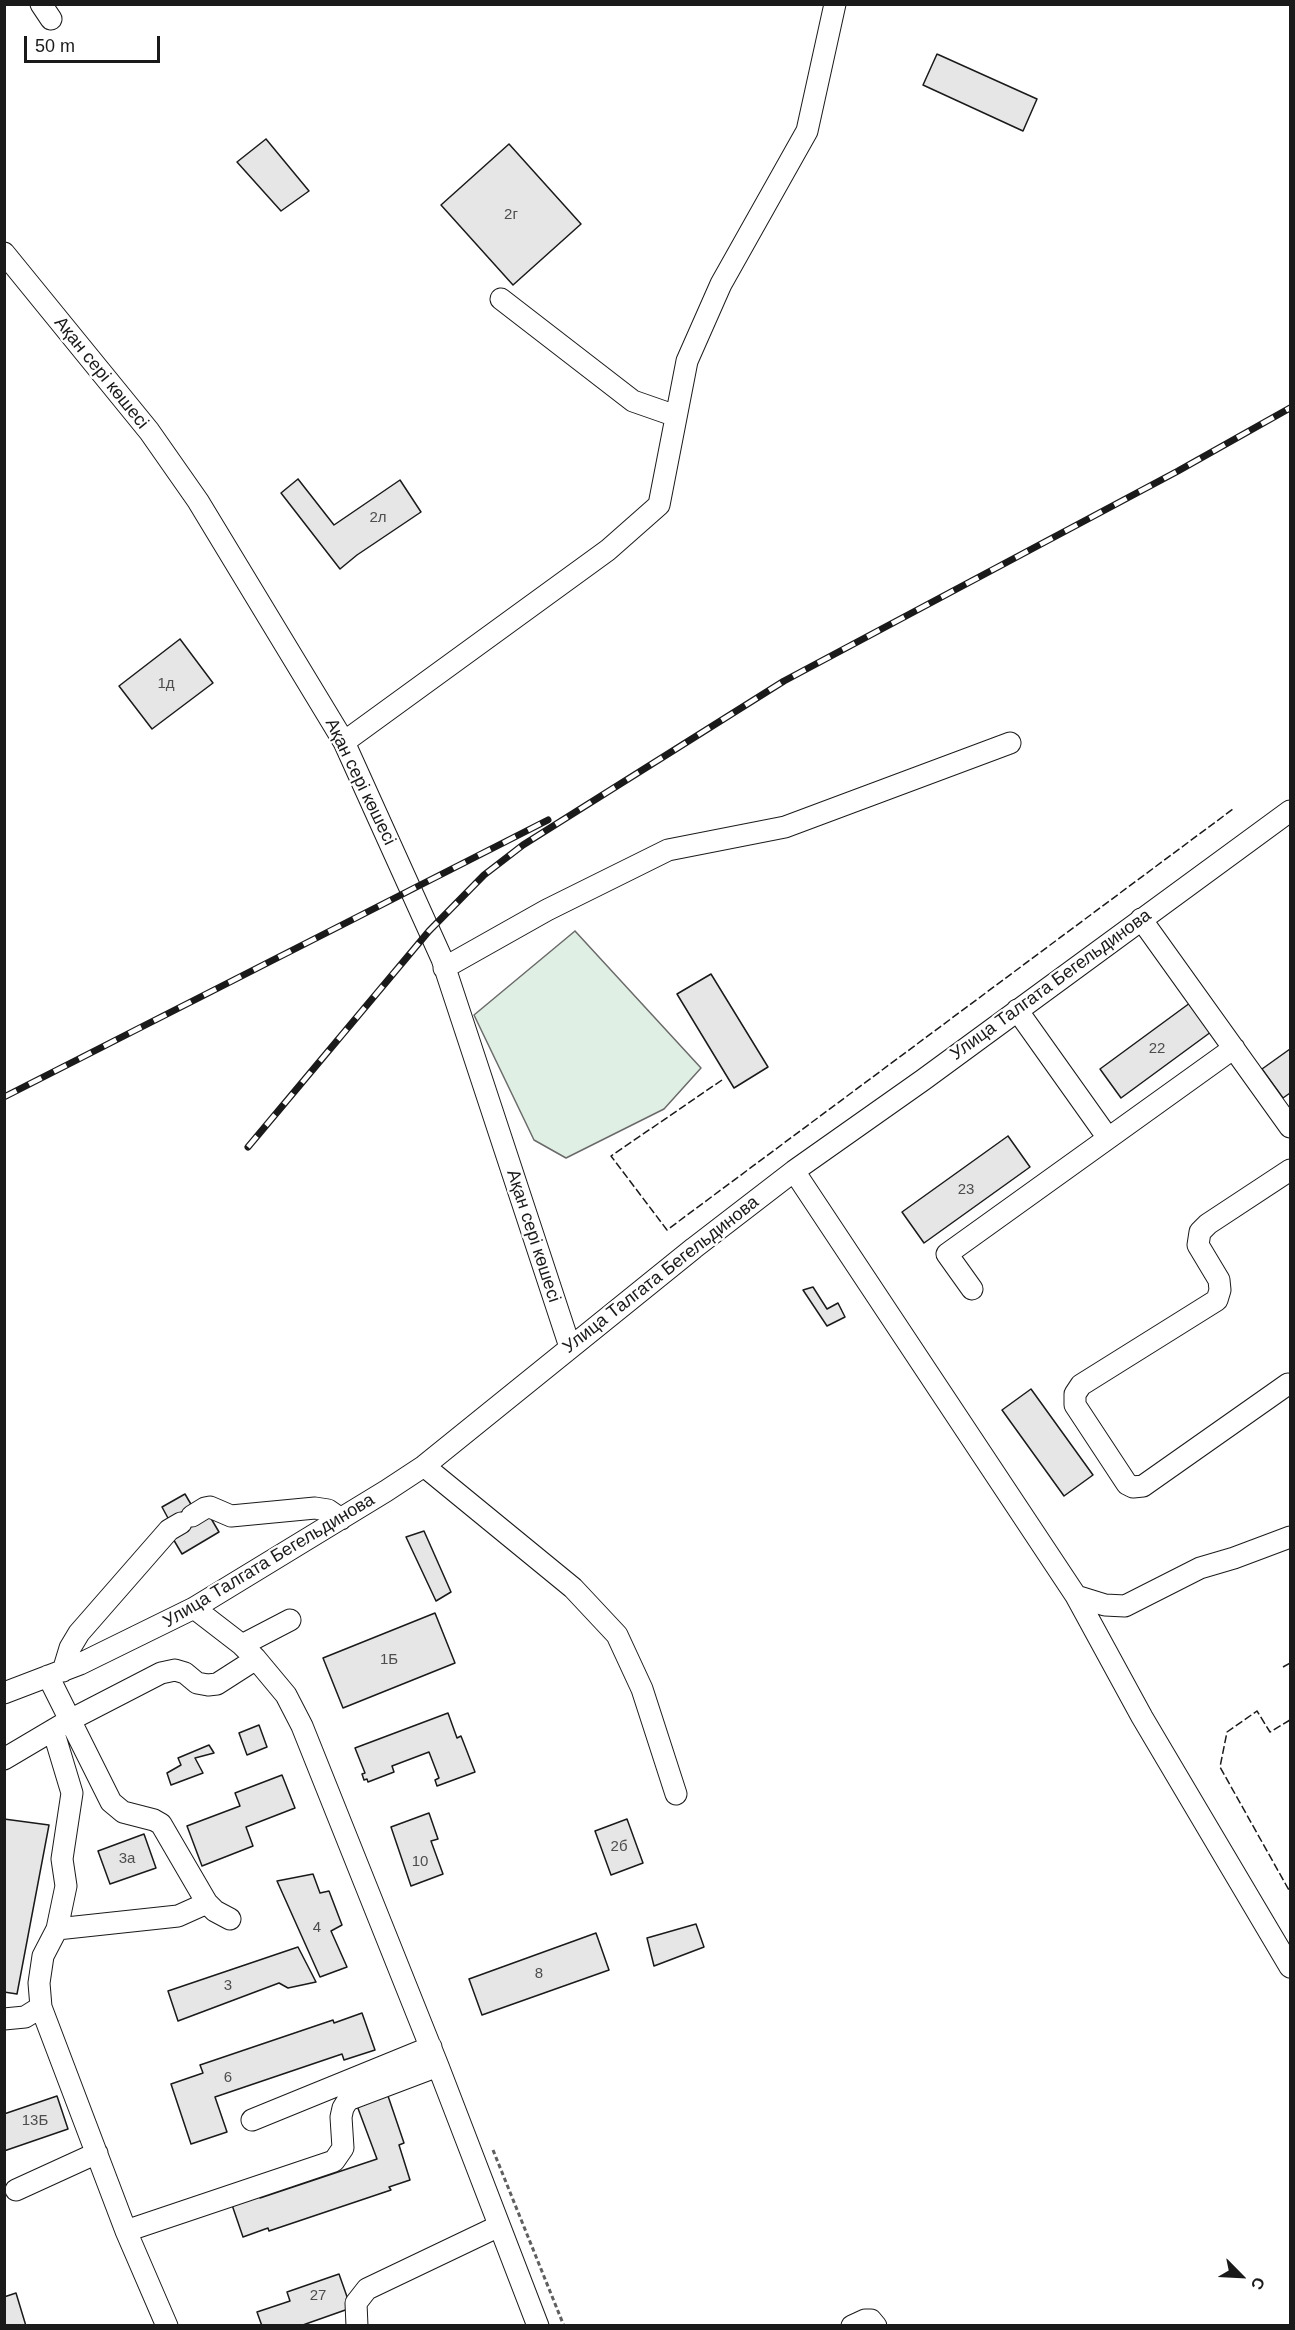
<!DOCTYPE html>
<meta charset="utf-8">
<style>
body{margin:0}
#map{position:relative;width:1295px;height:2330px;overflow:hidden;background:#fff;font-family:Arial,sans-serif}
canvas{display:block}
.frame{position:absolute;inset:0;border:6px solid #1a1a1a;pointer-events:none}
.north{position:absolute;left:1211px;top:2246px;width:60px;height:60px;-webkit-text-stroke:4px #fff;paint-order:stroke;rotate:114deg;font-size:16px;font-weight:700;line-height:24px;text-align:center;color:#1a1a1a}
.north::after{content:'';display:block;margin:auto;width:21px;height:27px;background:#1a1a1a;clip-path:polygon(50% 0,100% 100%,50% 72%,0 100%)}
.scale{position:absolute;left:24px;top:36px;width:136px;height:27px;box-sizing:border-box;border:3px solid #1a1a1a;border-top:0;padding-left:8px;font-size:18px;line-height:21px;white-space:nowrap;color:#1a1a1a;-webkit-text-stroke:4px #fff;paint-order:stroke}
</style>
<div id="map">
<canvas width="1295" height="2330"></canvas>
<div class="frame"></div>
<div class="north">С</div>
<div class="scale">50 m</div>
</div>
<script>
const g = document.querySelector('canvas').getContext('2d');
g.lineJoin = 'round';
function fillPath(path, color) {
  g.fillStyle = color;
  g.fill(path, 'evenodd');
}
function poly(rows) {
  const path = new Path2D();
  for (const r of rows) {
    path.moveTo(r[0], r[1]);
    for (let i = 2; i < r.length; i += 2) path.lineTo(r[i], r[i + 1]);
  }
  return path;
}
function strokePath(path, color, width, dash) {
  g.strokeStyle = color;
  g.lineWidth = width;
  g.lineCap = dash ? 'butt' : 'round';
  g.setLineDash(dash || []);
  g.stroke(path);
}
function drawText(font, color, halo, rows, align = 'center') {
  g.font = font + ' Arial,sans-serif';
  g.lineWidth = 4.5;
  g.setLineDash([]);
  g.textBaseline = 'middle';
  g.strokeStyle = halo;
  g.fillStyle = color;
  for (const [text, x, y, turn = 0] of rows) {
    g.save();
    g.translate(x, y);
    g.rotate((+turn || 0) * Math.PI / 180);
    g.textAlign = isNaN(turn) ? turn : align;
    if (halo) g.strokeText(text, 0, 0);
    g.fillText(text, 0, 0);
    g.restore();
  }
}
const green = poly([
 [575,931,701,1068,664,1109,566,1158,534,1140,474,1015,575,931]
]);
fillPath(green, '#e0efe3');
strokePath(green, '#6a6a6a', 1.5);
const building = poly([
 [937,54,1037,99,1023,131,923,85,937,54],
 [266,139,309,191,281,211,237,162,266,139],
 [509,144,581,224,513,285,441,205,509,144],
 [298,479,334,525,400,480,421,512,357,555,340,569,281,493,298,479],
 [180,639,213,683,152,729,119,686,180,639],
 [711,974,768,1067,734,1088,677,994,711,974],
 [1194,1000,1215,1029,1121,1098,1100,1069,1194,1000],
 [1290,1049,1290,1093,1283,1098,1262,1069,1290,1049],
 [1008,1136,1030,1167,924,1243,902,1212,1008,1136],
 [813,1287,827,1309,838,1303,845,1317,827,1326,803,1290,813,1287],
 [1031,1389,1093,1475,1064,1496,1002,1410,1031,1389],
 [185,1494,192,1506,169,1520,162,1507,185,1494],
 [209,1515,219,1532,182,1554,172,1537,209,1515],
 [424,1531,451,1592,436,1601,406,1537,424,1531],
 [435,1613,455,1663,343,1708,323,1658,435,1613],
 [448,1713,457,1738,461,1736,475,1772,437,1786,435,1780,439,1778,429,1752,392,1766,394,1772,368,1782,367,1779,364,1780,362,1774,365,1773,355,1748,448,1713],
 [259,1725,267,1747,247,1755,239,1733,259,1725],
 [209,1745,214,1753,195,1758,203,1773,171,1785,167,1773,181,1765,178,1758,209,1745],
 [282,1775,295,1808,246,1827,253,1846,202,1866,187,1826,240,1806,235,1793,282,1775],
 [429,1813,438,1839,431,1841,443,1874,411,1886,391,1827,429,1813],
 [4,1819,49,1825,17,1994,4,1992,4,1819],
 [627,1819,643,1863,611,1875,595,1831,627,1819],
 [144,1834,156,1868,110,1884,98,1851,144,1834],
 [313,1874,320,1893,329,1891,342,1925,331,1931,347,1967,320,1977,277,1881,313,1874],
 [696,1924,704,1947,654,1966,647,1938,696,1924],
 [596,1933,609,1970,482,2015,469,1979,596,1933],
 [298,1947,316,1982,288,1988,279,1983,178,2021,168,1991,298,1947],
 [362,2013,375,2050,344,2060,342,2054,215,2097,227,2132,191,2144,171,2084,203,2073,200,2065,333,2020,334,2023,362,2013],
 [387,2093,404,2143,399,2145,410,2180,389,2187,391,2190,269,2231,268,2228,243,2237,231,2202,258,2193,260,2198,377,2159,356,2103,387,2093],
 [57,2096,68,2129,4,2151,4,2114,57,2096],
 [339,2274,351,2308,300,2326,262,2326,257,2312,290,2301,287,2292,339,2274],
 [16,2293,26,2326,4,2326,4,2297,16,2293]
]);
fillPath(building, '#e6e6e6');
strokePath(building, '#1a1a1a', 1.5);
const minor = poly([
 [41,4,51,19],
 [4,253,149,431,198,501,344,742,442,959,570,1347],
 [501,299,633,401,676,416],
 [344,742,608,550,659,505,687,361,721,284,807,131,835,4],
 [1141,919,1290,1127],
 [444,968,547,910,668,850,785,827,1010,743],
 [1017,1010,1108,1138],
 [794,1171,1076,1596,1142,1717,1290,1967],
 [972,1289,947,1254,1234,1048],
 [1288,1384,1143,1486,1133,1487,1127,1484,1075,1405,1075,1394,1081,1385,1217,1300,1220,1290,1219,1280,1198,1245,1200,1232,1208,1224,1290,1170],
 [424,1466,573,1588,617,1635,642,1689,676,1794],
 [192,1516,205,1508,210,1507,231,1516,315,1508,328,1510,341,1519],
 [1076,1596,1105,1605,1125,1606,1200,1568,1234,1558,1290,1537],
 [194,1608,242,1645,256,1659,286,1695,302,1726,438,2066,538,2326],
 [242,1645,290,1620],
 [63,1671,70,1648,79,1633,169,1530,181,1523],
 [48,1676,111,1802,123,1812,154,1820,161,1824,207,1903,215,1911,230,1919],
 [4,1693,80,1664,194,1608,386,1491,424,1466,694,1248,794,1171,923,1080,1290,811],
 [53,1730,72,1793,62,1859,66,1886,57,1929,43,1956,39,1983,41,2007,126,2231,167,2326],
 [4,1759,70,1720,161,1673,175,1670,185,1673,197,1683,208,1685,217,1684,256,1659],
 [57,1929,178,1916,207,1903],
 [4,2019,25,2017,41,2007],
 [252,2120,431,2047],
 [16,2190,97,2153],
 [126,2231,334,2161,343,2148,341,2117,343,2108,348,2100,438,2066],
 [357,2326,356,2303,367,2289,499,2226],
 [852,2326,865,2320,871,2320,876,2326]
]);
strokePath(minor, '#1a1a1a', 23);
strokePath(poly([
 [493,2150,564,2326]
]), '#5f5f5f', 3, [4.5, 3]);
strokePath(minor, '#fff', 21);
const rail = poly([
 [4,1097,548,820],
 [248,1147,429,931,484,875,523,845,784,681,1178,471,1290,408]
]);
strokePath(rail, '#1a1a1a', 7);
strokePath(rail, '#fff', 4.5, [14]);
strokePath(poly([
 [722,1080,611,1156,667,1230,1233,809],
 [1283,1667,1290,1663],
 [1290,1720,1270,1732,1257,1711,1227,1732,1220,1767,1290,1892]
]), '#1a1a1a', 1.5, [8, 3]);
drawText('15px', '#4d4d4d', null, [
 ["2г",511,215],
 ["2л",378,518],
 ["1д",166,684],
 ["22",1157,1049],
 ["23",966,1190],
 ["1Б",389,1660],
 ["2б",619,1847],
 ["3а",127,1859],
 ["10",420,1862],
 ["4",317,1928],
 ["8",539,1974],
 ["3",228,1986],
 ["6",228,2078],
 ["13Б",35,2121],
 ["27",318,2296]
]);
drawText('18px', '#1a1a1a', '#fff', [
 ["Ақан сері көшесі",101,373,51],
 ["Ақан сері көшесі",360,782,64],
 ["Улица Талгата Бегельдинова",1051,985,-36],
 ["Ақан сері көшесі",533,1236,72],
 ["Улица Талгата Бегельдинова",661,1275,-38],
 ["Улица Талгата Бегельдинова",269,1561,-31]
]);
</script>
